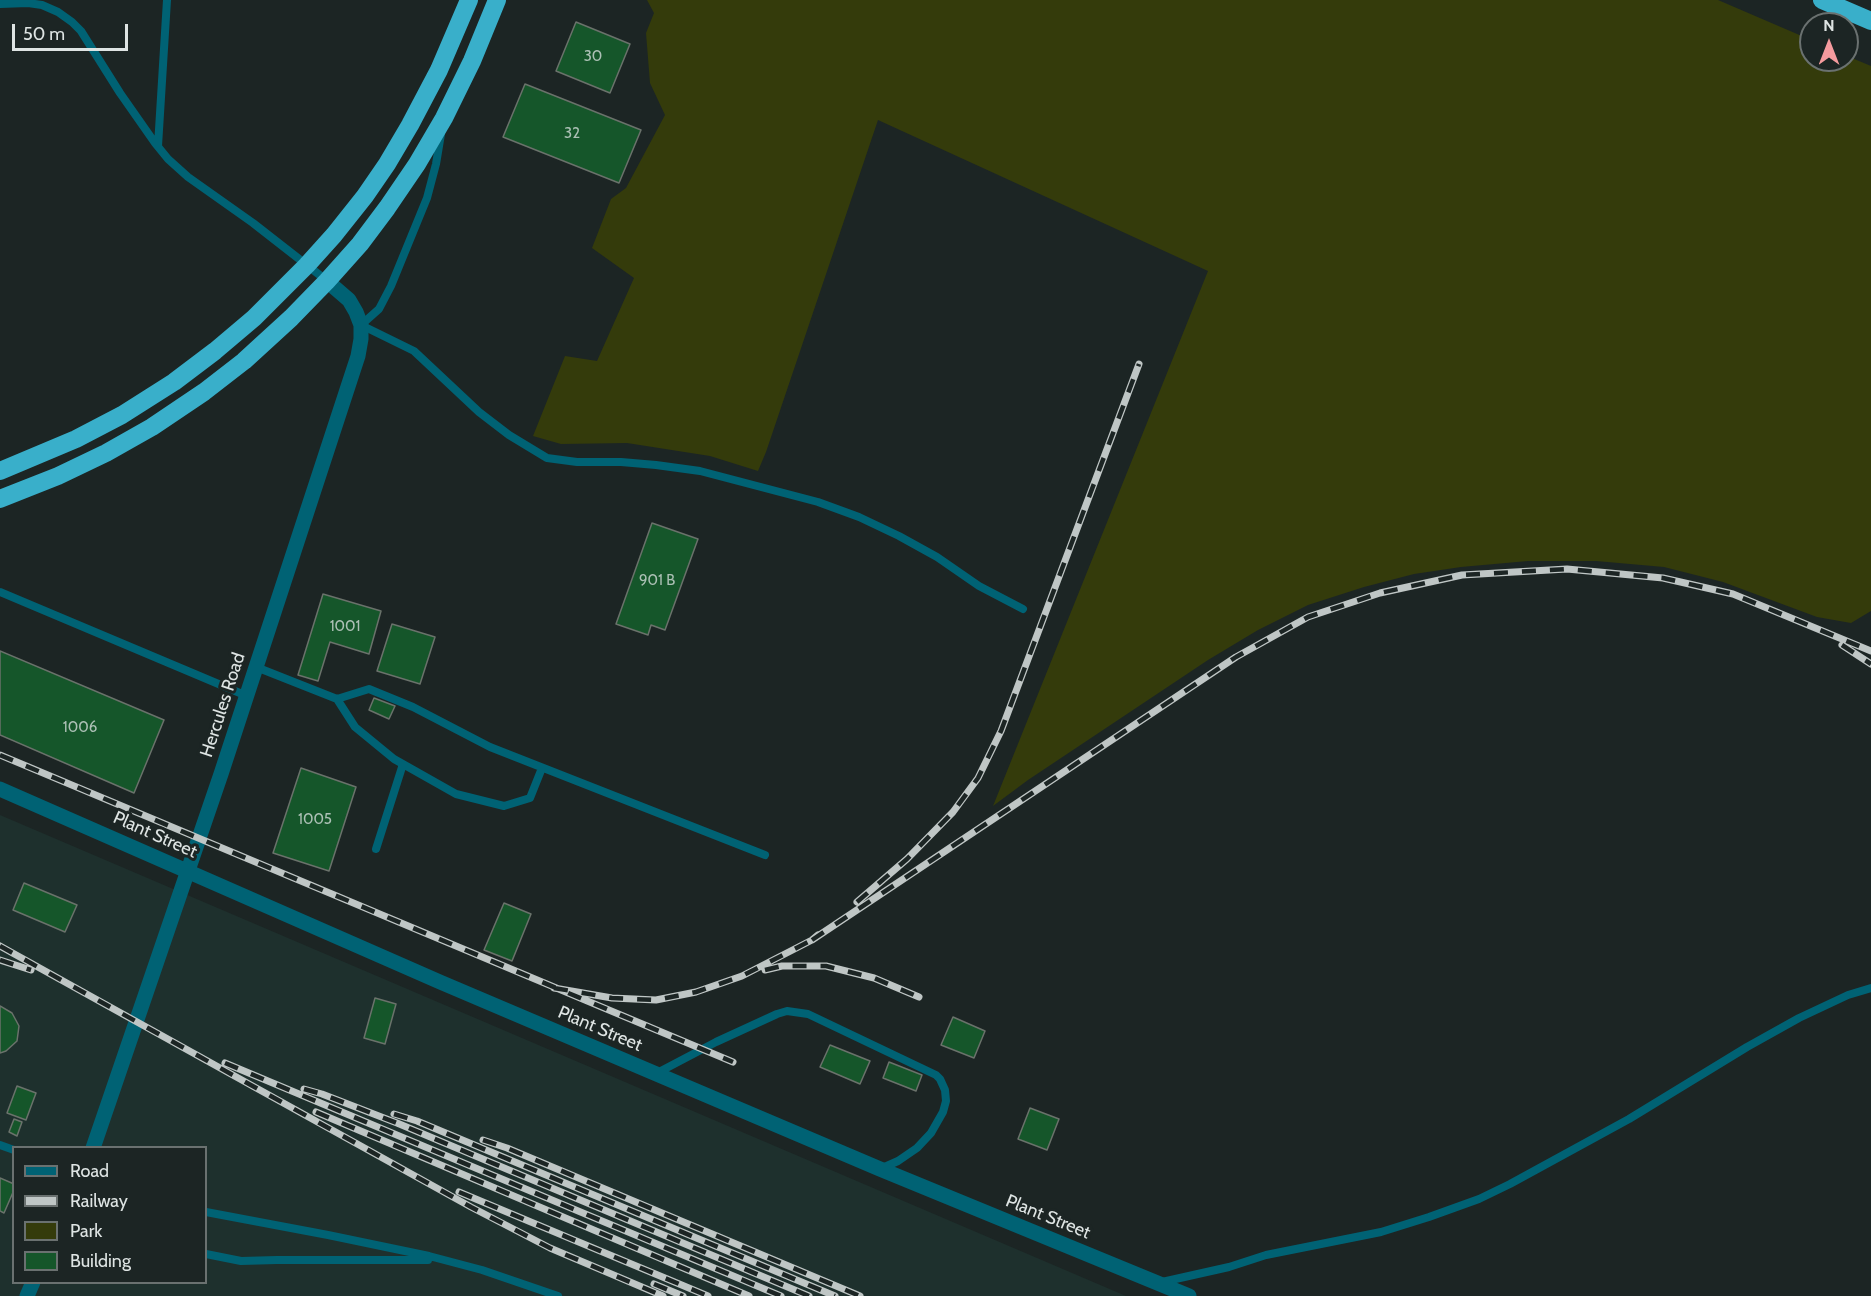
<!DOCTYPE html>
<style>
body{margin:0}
#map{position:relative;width:1871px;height:1296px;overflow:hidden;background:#1c2524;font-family:Cabin,sans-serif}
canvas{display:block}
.legend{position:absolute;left:12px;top:1146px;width:195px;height:138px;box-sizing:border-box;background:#1c2524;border:2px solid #6a7170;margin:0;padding:8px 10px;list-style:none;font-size:18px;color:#dee4e3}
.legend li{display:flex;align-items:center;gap:12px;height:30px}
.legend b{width:30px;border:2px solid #6a7170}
.north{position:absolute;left:1799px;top:12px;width:60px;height:60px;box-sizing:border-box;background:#1c2524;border:2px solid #6a7170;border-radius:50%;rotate:0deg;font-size:16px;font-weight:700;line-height:24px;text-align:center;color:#dee4e3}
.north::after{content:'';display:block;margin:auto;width:21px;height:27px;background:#f59b9e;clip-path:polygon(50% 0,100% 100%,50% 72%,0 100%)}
.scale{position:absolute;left:12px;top:24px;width:116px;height:27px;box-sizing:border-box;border:3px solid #dee4e3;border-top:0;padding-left:8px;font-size:18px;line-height:21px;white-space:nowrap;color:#dee4e3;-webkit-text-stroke:4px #1c2524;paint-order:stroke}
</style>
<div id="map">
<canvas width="1871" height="1296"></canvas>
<ul class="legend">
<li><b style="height:8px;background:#006274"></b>Road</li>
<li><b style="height:8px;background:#bfc6c5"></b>Railway</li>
<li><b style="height:16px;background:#343b0b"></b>Park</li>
<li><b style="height:16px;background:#15562a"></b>Building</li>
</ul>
<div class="north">N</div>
<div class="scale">50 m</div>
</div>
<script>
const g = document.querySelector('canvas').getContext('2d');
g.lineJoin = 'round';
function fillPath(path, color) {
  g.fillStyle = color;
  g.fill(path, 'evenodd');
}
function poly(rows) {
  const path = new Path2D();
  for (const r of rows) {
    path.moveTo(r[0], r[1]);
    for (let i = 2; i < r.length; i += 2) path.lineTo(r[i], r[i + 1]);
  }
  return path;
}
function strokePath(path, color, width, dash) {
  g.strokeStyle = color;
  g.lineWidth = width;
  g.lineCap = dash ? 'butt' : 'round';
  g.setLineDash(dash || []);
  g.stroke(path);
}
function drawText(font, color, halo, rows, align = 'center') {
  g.font = font + ' Cabin,sans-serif';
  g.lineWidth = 6;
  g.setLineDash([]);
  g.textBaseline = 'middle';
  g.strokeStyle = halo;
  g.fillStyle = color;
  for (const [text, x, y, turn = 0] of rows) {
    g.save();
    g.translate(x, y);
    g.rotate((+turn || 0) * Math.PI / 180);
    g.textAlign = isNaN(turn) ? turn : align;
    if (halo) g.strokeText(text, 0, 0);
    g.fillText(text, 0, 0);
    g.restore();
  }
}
fillPath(poly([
 [0,815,1126,1296,0,1296],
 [14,1148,206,1148,206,1282,14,1282]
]), '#1e302d');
fillPath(poly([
 [647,0,1718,0,1811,40,1811,60,1847,60,1847,56,1871,66,1871,611,1851,623,1817,617,1723,582,1664,567,1596,561,1528,561,1461,567,1414,574,1364,587,1308,605,1258,630,1208,660,1028,780,993,806,1208,271,878,120,766,452,758,471,710,456,627,443,561,444,533,436,565,356,597,361,634,278,592,248,611,199,626,188,665,115,650,83,646,33,654,13]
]), '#343b0b');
const building = poly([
 [576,22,630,44,610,93,556,71,576,22],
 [525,84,641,130,619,183,503,137,525,84],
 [652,523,698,539,665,630,651,625,648,635,616,624,652,523],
 [323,594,381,611,369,654,330,642,318,681,298,675,323,594],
 [392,624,435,637,420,684,377,671,392,624],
 [0,651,164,720,134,793,0,735,0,651],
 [374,698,395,706,389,719,369,710,374,698],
 [301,768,356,787,329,871,273,853,301,768],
 [24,883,77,905,65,932,13,910,24,883],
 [504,903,531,914,512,961,484,950,504,903],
 [375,998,396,1004,385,1044,364,1038,375,998],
 [0,1006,12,1013,19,1026,17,1041,6,1051,0,1053,0,1006],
 [953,1017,985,1031,974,1058,941,1045,953,1017],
 [830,1045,870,1061,860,1084,820,1067,830,1045],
 [889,1062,922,1075,916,1091,883,1078,889,1062],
 [17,1086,36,1093,26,1120,7,1113,17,1086],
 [1030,1108,1059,1119,1047,1150,1018,1139,1030,1108],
 [14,1119,22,1122,17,1136,9,1132,14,1119],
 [0,1178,14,1184,14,1190,4,1213,0,1211,0,1178]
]);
fillPath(building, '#15562a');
strokePath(building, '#6a726b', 1.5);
strokePath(poly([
 [0,4,28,3,42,5,58,12,72,22,81,31,120,93,155,143,168,159,188,177,253,223,326,280],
 [441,134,436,164,427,198,391,286,379,309,361,325,414,351,479,412,509,435,547,458,577,462,621,462,656,465,700,471,818,502,859,517,899,536,937,557,979,586,1023,609],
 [158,146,167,0],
 [0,592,247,696],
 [256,667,337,699,369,689,413,707,490,747,765,855],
 [337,699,355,727,394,759,456,794,504,806,530,798,542,768],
 [376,849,403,764],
 [657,1073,716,1042,777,1014,787,1011,808,1014,936,1075,940,1079,945,1090,946,1101,943,1112,931,1133,917,1148,898,1161,880,1169],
 [0,1145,14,1150],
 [206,1212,328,1235,429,1256,482,1270,558,1296],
 [206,1254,241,1261,277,1260,428,1260],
 [1162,1282,1229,1267,1266,1255,1381,1232,1429,1217,1479,1199,1510,1184,1629,1119,1747,1047,1799,1018,1848,995,1871,988]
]), '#006274', 8);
strokePath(poly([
 [0,789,440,982,880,1169,1189,1296],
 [93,1148,221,774,358,356,361,339,361,325,356,312,349,300,327,281],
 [27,1296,33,1282]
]), '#006274', 15);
strokePath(poly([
 [1822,0,1871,21],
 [0,471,76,439,122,415,174,382,215,351,254,318,307,265,334,235,365,196,387,164,410,125,439,70,469,0],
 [0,499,58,476,106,453,152,427,204,392,244,361,291,318,327,281,360,244,387,208,417,164,444,118,472,61,497,0]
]), '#39afca', 18);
const rail = poly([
 [1842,645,1871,664],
 [0,755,733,1062],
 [857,902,907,859,953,812,978,778,1001,731,1139,364],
 [812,940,1236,657,1308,617,1380,593,1462,575,1567,569,1663,578,1733,594,1871,651],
 [0,946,471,1207,550,1248,663,1296],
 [0,960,31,970],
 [765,970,782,966,826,966,874,978,919,997],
 [554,988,612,998,656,1000,696,992,742,976,812,940,818,935],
 [225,1063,781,1296],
 [304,1089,322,1094,397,1123,809,1296],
 [316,1112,749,1296],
 [394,1114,417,1121,835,1296],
 [483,1140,507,1148,860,1296],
 [459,1192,708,1296],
 [654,1284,683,1296]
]);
strokePath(rail, '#bfc6c5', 7);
strokePath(rail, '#1c2524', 4.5, [14]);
drawText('15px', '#acc0b5', null, [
 ["30",593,57],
 ["32",572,134],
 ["901 B",657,581],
 ["1001",345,627],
 ["1006",80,728],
 ["1005",315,820]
]);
drawText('18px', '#dee4e3', '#1c2524', [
 ["Hercules Road",223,705,-72],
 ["Plant Street",155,835,24],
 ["Plant Street",600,1029,23],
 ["Plant Street",1048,1217,22]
]);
</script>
